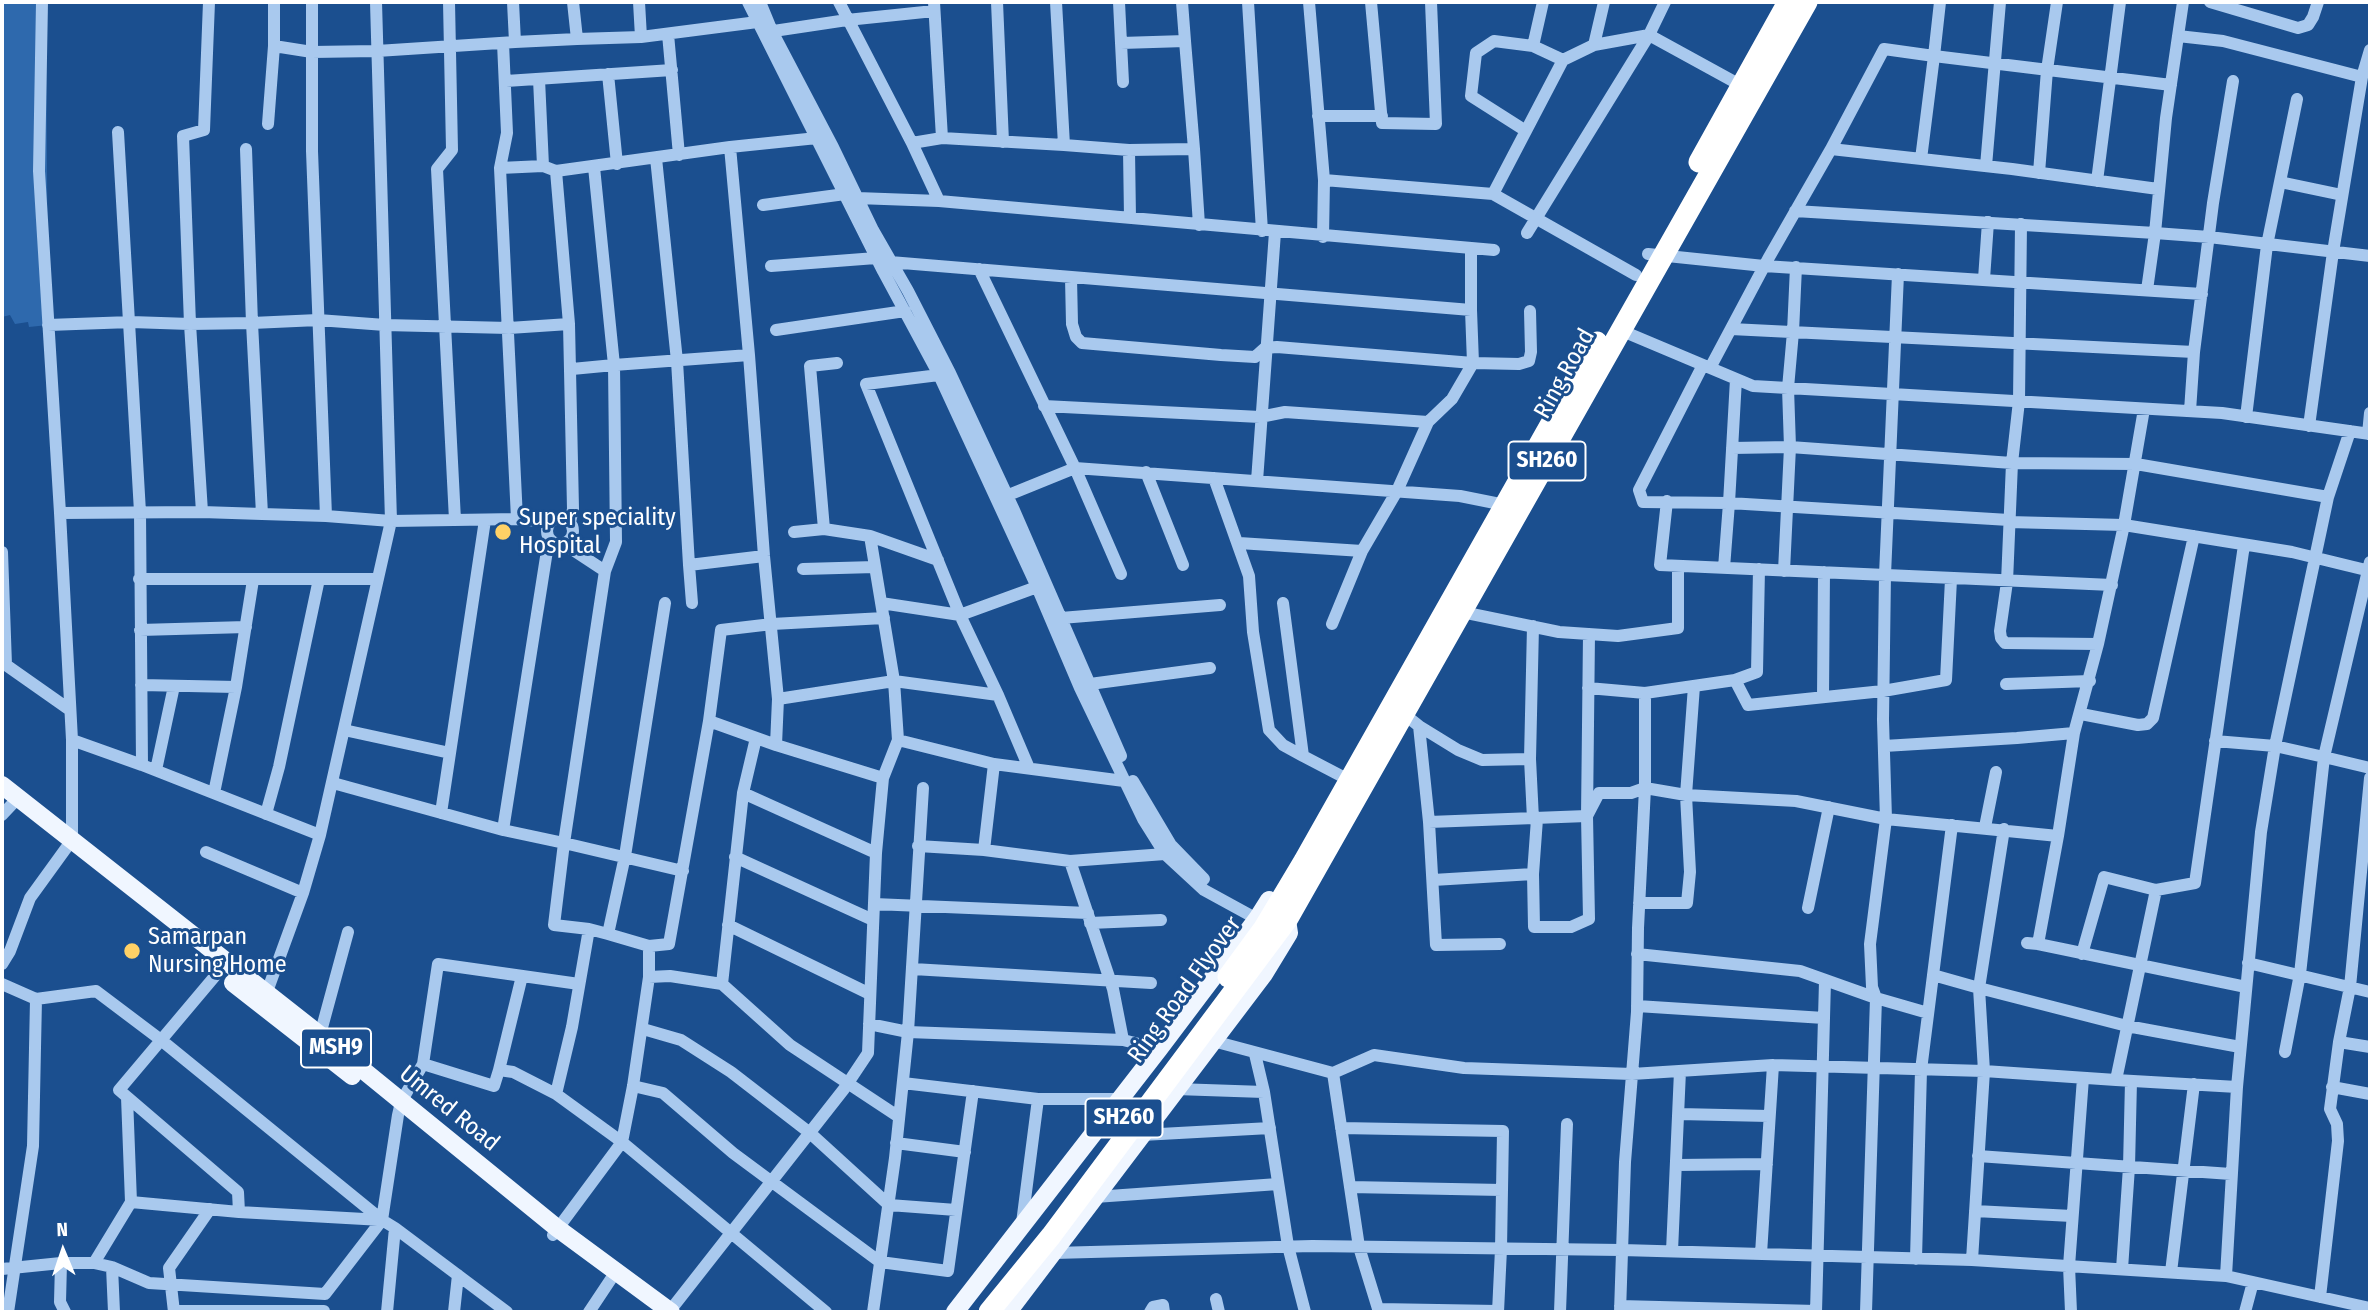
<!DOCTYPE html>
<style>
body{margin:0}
#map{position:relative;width:2372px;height:1314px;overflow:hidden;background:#1b4f8f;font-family:"Fira Sans Condensed",sans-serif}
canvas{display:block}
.frame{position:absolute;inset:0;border:4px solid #fff;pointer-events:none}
.north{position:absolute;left:28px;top:1216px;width:70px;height:70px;-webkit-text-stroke:5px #1b4f8f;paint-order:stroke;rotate:358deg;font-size:19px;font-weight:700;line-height:28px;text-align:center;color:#fff}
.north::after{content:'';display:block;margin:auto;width:24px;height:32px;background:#fff;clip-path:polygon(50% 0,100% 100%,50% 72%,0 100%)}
</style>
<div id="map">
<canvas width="2372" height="1314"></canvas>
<div class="frame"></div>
<div class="north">N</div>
</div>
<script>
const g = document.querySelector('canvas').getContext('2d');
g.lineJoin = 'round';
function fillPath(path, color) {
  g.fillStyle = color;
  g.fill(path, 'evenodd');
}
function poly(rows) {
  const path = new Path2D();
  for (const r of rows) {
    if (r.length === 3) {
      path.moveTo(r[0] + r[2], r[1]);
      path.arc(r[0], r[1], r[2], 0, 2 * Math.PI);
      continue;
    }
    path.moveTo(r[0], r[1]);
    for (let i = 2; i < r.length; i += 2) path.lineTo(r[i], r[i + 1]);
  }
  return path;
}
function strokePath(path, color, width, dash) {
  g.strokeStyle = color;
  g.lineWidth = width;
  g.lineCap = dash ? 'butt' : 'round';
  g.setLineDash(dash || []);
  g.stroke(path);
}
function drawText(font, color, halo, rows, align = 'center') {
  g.font = font + ' "Fira Sans Condensed",sans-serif';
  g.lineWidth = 6;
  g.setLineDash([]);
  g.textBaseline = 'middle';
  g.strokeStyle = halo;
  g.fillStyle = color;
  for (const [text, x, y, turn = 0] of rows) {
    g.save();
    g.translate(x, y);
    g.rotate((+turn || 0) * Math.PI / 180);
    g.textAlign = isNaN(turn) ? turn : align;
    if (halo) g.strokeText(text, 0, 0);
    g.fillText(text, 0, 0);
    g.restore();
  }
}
fillPath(poly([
 [2,2,46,2,48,325,29,327,28,322,15,324,10,315,2,317]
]), '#2e69ad');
strokePath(poly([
 [312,2,312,151,326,516,391,521,517,519,550,522],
 [449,2,452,150,437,169,455,520],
 [639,2,641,37,765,21],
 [748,2,883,271,939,375,1037,587,1080,688,1143,819,1165,854,1204,890,1257,919],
 [760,2,772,31,833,147,873,230,908,291,950,373,1013,508,1121,756],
 [839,2,912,143,939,201],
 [934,2,942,138],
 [997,2,1003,142],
 [1119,2,1121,43,1185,41,1182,2],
 [1248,2,1262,231],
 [1309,2,1324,180,1493,194,1636,275],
 [1371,2,1382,123,1436,124,1431,2],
 [1543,2,1533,46,1563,60],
 [1940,2,1934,56,2171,85],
 [2183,2,2166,118,2155,233,2209,237,2370,256],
 [2210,2,2298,28,2308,25,2313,17,2318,2],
 [767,32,847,20,934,11],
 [668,34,679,155],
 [2178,36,2223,41,2362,77,2370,50],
 [577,39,641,37],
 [1185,41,1194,149],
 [515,42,577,39,573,2],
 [503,43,507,133,500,168,517,519],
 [1121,43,1123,82],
 [1594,45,1604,2],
 [274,46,312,52,377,51,515,42,513,2],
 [608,74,617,164],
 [539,79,543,166],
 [506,81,672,70],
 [1318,116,1382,116],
 [268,124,274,46,274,2],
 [1526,131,1471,96,1476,53,1494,41,1533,46],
 [118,132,140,512,142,765],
 [912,143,942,138,1064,145,1056,2],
 [1064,145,1129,150],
 [1831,149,1884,49,1934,56,1921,159],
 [656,158,677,361,689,565,764,556],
 [1986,166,2000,2],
 [500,168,543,166,556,171,730,147],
 [556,171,569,324],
 [2039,173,2047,70,2057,2],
 [2097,181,2120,2],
 [2280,182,2342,195],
 [1493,194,1563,60,1594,45,1649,35,1742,86],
 [857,198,939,201,1494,250],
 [763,205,845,194],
 [1795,211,2155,233,2147,290],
 [1130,218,1129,150,1194,149,1199,225],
 [2021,224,2019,401,2012,463,2007,582,2000,631,2001,638,2005,643,2098,644,2124,525,2144,409],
 [1527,233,1649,35,1665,2],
 [1323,237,1324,180],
 [1648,254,1764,266,2202,294],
 [890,262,1471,310,1471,249],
 [771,266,876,258],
 [1796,267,1793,332,1788,388,1790,447,2012,463,2136,464,2328,497,2350,431],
 [979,269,1075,468,1121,574],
 [1898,274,1885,575,1883,720,1886,819,2058,836,2074,733,2098,644],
 [1071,278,1072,324,1076,337,1082,343,1221,355,1255,357,1265,348,1277,347,1473,363,1519,364,1529,361,1531,352,1530,311],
 [1984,279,1988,222],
 [48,325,131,322,190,324,252,323,318,320,385,325,509,328,569,324,573,509,570,522],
 [1731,329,2194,352],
 [776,330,905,311],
 [1620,330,1753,386,2222,413,2370,434],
 [749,355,730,147,817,138],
 [1703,365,1639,490,1643,502,1729,503,1736,379],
 [1710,368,1768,259,1831,149,2012,169,2158,189],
 [572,369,614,365,594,167],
 [939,375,866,384,960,615,998,695,1029,768],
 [1044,406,1260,417,1285,412,1428,422,1397,491,1362,551,1332,624],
 [2190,411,2194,352,2213,203,2233,81],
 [2246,417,2267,245,2297,99],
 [1428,422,1452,399,1473,363,1471,310],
 [2309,426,2333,252,2362,77],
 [2368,434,2370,413],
 [1732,448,1790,447,1784,571],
 [1146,472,1183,565],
 [1214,478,1249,576,1253,632,1269,730,1283,745,1303,756],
 [1257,481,1275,232],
 [1006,496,1075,468,1460,496,1505,505],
 [1667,501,1660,565,2112,585],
 [202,512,190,324,183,136,204,130,209,2],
 [60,513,202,512,262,514,252,323,246,149],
 [262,514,326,516],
 [560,531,13],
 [2009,522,2124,525,2292,552,2370,571],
 [824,529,870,536,938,560],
 [794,532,824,529,810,366,837,363],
 [870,536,894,681,898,740],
 [1239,543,1362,551],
 [564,544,605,571,616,542,614,365,749,355,764,556,778,699,776,745,883,778,898,740,994,764,1124,781],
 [2244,545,2195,883,2156,890,2116,1080,2237,1087,2261,832,2275,746,2328,497],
 [2,552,6,665,70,710],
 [689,565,692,603],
 [1724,568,1729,503,2009,520],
 [803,569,875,567],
 [139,579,378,579],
 [665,603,625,856,608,934,589,929,572,1027,556,1094,622,1142,826,1312],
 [881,603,960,615,1037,587],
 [1283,603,1303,756,1349,780],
 [1462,612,1559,632,1618,636,1678,628,1678,566],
 [1061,618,1220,605],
 [140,630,246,627],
 [1735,680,1757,672,1759,569],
 [1090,684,1210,668],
 [2006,684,2090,681],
 [141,685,236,687],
 [1588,688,1645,693],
 [1823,697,1824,572],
 [778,699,894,681,998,695],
 [1399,710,1419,726,1429,822,1587,816,1589,634],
 [2081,714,2138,725,2147,724,2153,718,2194,536],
 [709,721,721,630,772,624,884,618],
 [1419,726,1458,750,1482,760,1530,759],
 [344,730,450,753],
 [72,740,142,765,320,835,391,521,376,2],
 [2215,741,2275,746,2324,757,2370,562],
 [1884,746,2017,738,2074,733],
 [994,764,984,850,1070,861,1165,854,1169,852],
 [156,770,174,686],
 [2370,778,2350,987,2339,1042,2370,1047],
 [1133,781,1171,845,1204,879],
 [333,783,503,830,564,843,605,571],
 [214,793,236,687,253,580],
 [743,793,756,738],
 [441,813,485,520],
 [266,814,279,767,319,579],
 [2,815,18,798],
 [1533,819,1530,759,1533,626],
 [1429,822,1436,945,1500,944],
 [1985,827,1996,772],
 [503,830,549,538],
 [918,846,984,850],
 [206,852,303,893],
 [735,857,873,920],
 [1070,861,1113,989,1123,1040,1159,1049],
 [1533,874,1534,927,1571,927,1589,919,1587,816,1599,793,1631,793,1645,788,1645,693,1735,680,1748,705,1883,691,1946,680,1951,579],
 [1433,880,1533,874,1537,819],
 [1639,903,1687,903,1690,872,1686,795,1694,686],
 [874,904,1088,913],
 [1808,908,1829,807],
 [1090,923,1161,920],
 [728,925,870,994],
 [589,929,554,925,564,843,683,871],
 [608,934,649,946,649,977],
 [2027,943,2038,944,2058,836],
 [2038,944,2246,987],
 [649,946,669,944,709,721,776,745],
 [1637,954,1800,971,1876,998,1928,1013],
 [2082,954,2104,877,2156,890],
 [226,963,119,1090,238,1192,239,1212,382,1220],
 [2248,963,2370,992],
 [2,964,10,951,30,898,72,840,72,740,60,513,39,171,42,2],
 [913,969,1151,983],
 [1933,975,1979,988,2004,829],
 [2,984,36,999,96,991,161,1040,382,1220,395,1228,507,1312],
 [722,984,790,1045,899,1117],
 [264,1000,303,893,320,835],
 [1637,1006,1824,1018],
 [869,1024,908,1032,1123,1040],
 [643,1029,681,1040,731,1072,810,1133,889,1205,956,1210],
 [320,1035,348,932],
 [1213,1041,1333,1073],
 [2285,1052,2300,974,2324,757,2370,768],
 [1255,1054,1264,1092],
 [423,1064,494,1086,499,1070,513,1072,556,1094],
 [499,1070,522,976],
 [903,1083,1038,1099,1120,1099],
 [633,1086,663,1093,733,1153,880,1262,948,1271,973,1091],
 [2332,1087,2370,1094],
 [1176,1089,1264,1092,1288,1246,1305,1312],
 [127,1097,131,1202,239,1212],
 [1679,1114,1769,1116],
 [1341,1128,1503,1131,1501,1249,1498,1312],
 [1142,1135,1270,1128],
 [896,1143,965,1152],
 [1978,1156,2231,1174],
 [1677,1165,1767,1164],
 [1350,1187,1502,1190],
 [1095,1197,1278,1184],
 [1975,1211,2072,1216],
 [1022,1223,1038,1099],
 [553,1235,622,1142,633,1086,649,977,670,976,722,984,743,793,876,853],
 [1672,1251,1680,1071],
 [1054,1253,1312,1246,1622,1250,1972,1260,2226,1276,2237,1087],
 [1761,1254,1773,1065],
 [1916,1259,1921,1070,1952,825],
 [1972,1260,1984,1071,1979,988,2127,1026,2240,1047],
 [61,1263,60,1302,65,1312],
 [94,1263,131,1202],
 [112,1267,114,1312],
 [2,1269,61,1263,94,1263,112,1267,149,1283,325,1294,382,1220,398,1115,401,1102,423,1064,438,964,579,984],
 [2122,1269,2129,1167,2131,1081],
 [2171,1272,2194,1084],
 [2226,1276,2370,1308],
 [2320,1297,2338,1141,2337,1124,2330,1109,2339,1042],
 [1216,1299,1219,1312],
 [1620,1306,1816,1311],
 [1378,1309,1497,1311],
 [174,1311,324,1311],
 [8,1312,33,1146,36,999],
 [174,1312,169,1268,210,1209],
 [387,1312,395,1228],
 [454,1312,458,1275],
 [589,1312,611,1279],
 [669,1312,844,1089,868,1053,876,853,883,778],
 [873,1312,895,1158,908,1032,923,788],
 [1150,1312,1153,1307,1163,1305,1164,1312],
 [1379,1312,1359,1247,1333,1073,1374,1055,1464,1068,1632,1074,1773,1065,1984,1071,2116,1080],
 [1560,1312,1567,1124],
 [1620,1312,1625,1162,1637,1012,1638,928,1645,788,1686,795,1796,801,1886,819,1870,944,1872,987,1876,998,1866,1312],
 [1816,1312,1825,981],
 [2071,1312,2069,1266,2083,1078],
 [2245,1312,2253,1282]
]), '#a9c9ee', 12);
strokePath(poly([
 [2,785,320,1035,557,1228,671,1312],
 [233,983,352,1076],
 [955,1312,1159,1049,1257,919,1269,900],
 [1008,1312,1264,974,1289,933,1287,920]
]), '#f0f6ff', 18);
strokePath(poly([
 [1699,162,1788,2],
 [1228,977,1264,928,1304,861,1597,342],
 [989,1312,1051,1236,1287,920,1807,2]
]), '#fff', 21);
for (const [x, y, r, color] of [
 [503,532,9,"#ffd166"],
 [132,951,9,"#ffd166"]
]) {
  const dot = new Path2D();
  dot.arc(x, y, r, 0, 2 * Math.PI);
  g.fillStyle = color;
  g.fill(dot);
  strokePath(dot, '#1b4f8f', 2.5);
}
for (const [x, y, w] of [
 [1547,461,77],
 [336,1048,70],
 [1124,1118,77]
]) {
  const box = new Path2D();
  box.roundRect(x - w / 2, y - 19.5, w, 39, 5);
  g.fillStyle = '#1b4f8f';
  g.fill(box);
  strokePath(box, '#fff', 2);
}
drawText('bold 23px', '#fff', null, [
 ["SH260",1547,461],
 ["MSH9",336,1048],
 ["SH260",1124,1118]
]);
drawText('24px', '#fff', '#1b4f8f', [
 ["Ring Road",1565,374,-61],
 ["Ring Road Flyover",1185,990,-54],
 ["Umred Road",449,1109,39]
]);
drawText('24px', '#fff', '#1b4f8f', [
 ["Super speciality",519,518],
 ["Hospital",519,546],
 ["Samarpan",148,937],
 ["Nursing Home",148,965]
], 'left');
</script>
